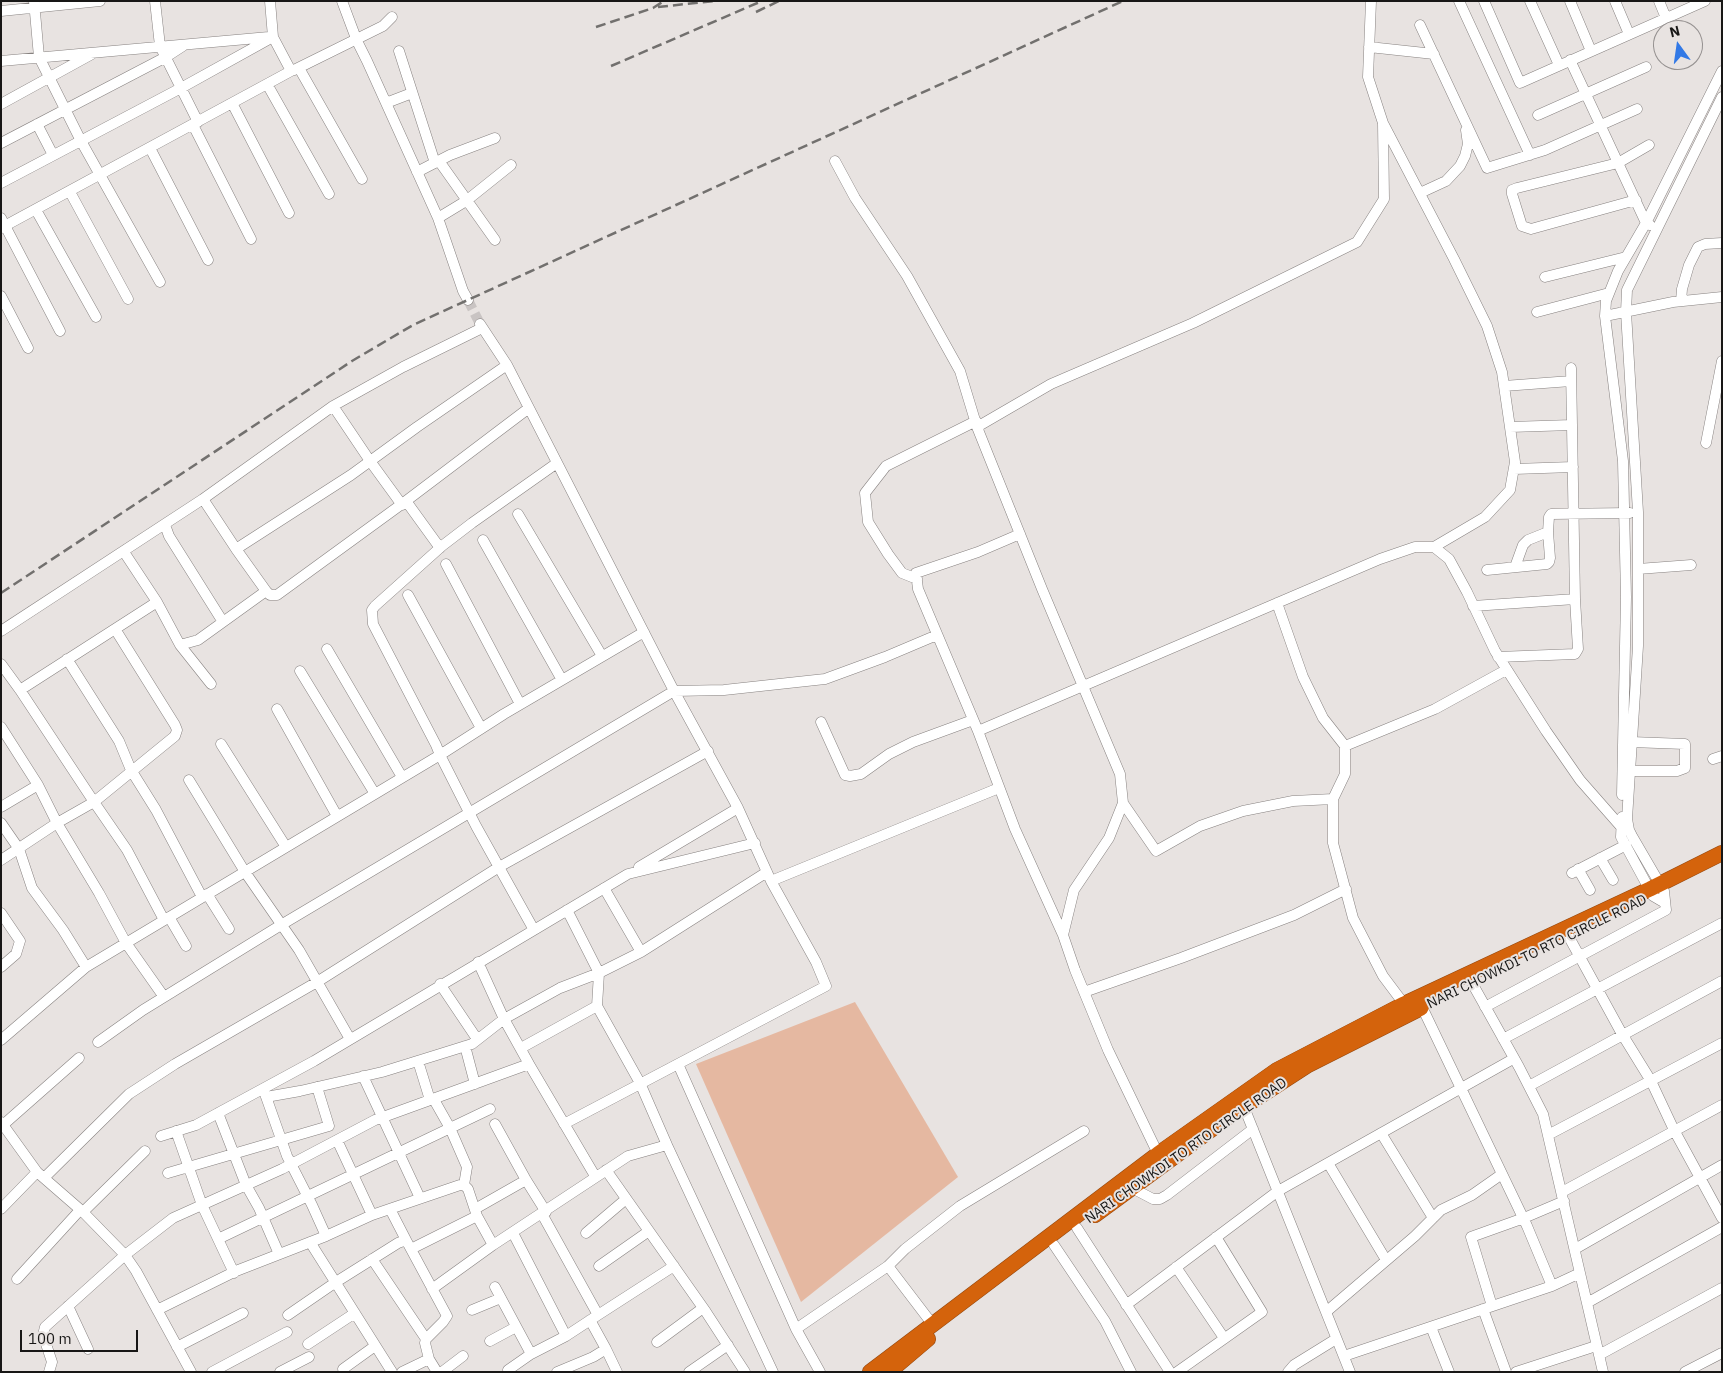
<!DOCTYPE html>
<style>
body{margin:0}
#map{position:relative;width:1723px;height:1373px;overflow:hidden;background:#e8e3e1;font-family:"IBM Plex Sans",sans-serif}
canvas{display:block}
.frame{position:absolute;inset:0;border:2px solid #181716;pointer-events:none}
.north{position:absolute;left:1653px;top:20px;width:50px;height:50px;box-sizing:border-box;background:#e8e3e1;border:1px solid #959190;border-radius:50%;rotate:346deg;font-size:14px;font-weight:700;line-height:20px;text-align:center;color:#181716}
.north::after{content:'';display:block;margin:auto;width:18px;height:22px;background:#3279e6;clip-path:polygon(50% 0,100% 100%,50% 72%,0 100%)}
.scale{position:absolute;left:20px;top:1330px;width:118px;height:22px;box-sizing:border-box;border:2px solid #181716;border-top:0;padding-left:6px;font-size:15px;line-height:18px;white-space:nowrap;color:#181716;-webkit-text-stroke:4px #e8e3e1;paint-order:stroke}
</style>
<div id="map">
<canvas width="1723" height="1373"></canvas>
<div class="frame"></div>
<div class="north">N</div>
<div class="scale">100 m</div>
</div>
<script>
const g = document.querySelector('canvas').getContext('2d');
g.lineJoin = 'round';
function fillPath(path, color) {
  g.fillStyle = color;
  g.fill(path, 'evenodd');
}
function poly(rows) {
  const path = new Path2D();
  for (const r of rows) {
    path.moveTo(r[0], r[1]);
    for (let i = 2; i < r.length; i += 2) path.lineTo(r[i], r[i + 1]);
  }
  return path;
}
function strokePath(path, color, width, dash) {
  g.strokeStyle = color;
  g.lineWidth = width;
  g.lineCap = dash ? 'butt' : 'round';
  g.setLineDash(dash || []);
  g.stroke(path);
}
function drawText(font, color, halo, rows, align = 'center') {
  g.font = font + ' "IBM Plex Sans",sans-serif';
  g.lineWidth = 4;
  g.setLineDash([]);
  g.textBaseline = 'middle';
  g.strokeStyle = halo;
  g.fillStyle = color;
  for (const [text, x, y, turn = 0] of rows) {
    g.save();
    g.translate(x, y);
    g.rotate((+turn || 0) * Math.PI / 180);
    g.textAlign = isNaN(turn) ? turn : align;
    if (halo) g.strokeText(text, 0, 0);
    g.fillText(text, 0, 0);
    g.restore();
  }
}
fillPath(poly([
 [855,1002,958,1177,801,1302,696,1064]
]), '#e5b8a1');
strokePath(poly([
 [468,300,480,324]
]), '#c9c4c3', 10, [10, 5]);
const minor = poly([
 [34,1,39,57,81,141,160,282],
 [155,1,160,46,198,122],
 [342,1,357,41,367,61,438,218,463,291,468,300],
 [1371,1,1368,77,1383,123,1454,259,1487,326,1502,372,1515,462,1510,490,1485,517,1434,547],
 [1459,1,1530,155],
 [1484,1,1520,83,1705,1],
 [1530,1,1559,65],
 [1570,1,1591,51],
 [1615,1,1629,34],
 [1659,1,1666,18],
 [1,11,100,1],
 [1420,25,1487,168,1545,150,1637,109],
 [1369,47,1434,54],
 [399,51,435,163],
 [1570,60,1646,223,1650,225],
 [1,61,269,37],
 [299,68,362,179],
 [294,70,383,26,392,17],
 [267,84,329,194],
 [232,103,289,213],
 [386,103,412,93],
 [1,104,92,54],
 [1538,115,1646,67],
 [37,124,53,155],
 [193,125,251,239],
 [1,143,166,57,183,46],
 [150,148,208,260],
 [439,161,495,240],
 [835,161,855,198,907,276,960,371,977,427,1051,384,1193,323,1357,242,1384,199,1383,123],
 [417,172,450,155,495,138],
 [1,183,181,88,273,37],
 [70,192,128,299],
 [1420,193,1446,181,1460,166,1465,156,1468,144,1466,130],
 [1636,200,1531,229,1522,226,1512,194,1512,190,1517,188,1618,163,1649,145],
 [36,210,96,317],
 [1,218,60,331],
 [438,218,466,201,511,165],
 [1,228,291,71,273,37,270,1],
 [1545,277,1626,257],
 [1,296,28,348],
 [1681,301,1682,289,1689,265,1698,247,1705,244,1722,243],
 [1537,312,1609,293],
 [1605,316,1673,302,1722,297],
 [480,324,507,365,674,691,738,808,771,881,816,962,826,986,564,1124],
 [482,328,403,367,333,406,203,499,236,549,266,591,270,595,277,595,406,501,529,408],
 [1571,368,1575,599],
 [1504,386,1571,381],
 [333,406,370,461,402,505],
 [977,427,1042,589,1120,774,1123,803,1109,838,1074,890,1063,935,1075,970,1108,1050,1161,1160],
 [1510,427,1572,425],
 [1706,443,1722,361],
 [557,463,472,523,442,546,375,606,372,610,373,624,436,745,440,755,504,714,644,632],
 [1514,469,1573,467],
 [406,501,440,548],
 [518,514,602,656],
 [165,525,169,536,223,622],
 [1020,534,978,552,916,573,918,589,978,731,1015,829,1063,935],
 [483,540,562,680],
 [236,549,351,475,417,427,507,365],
 [124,552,157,602],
 [446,564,520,704],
 [1515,567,1523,545,1528,540,1548,532,1549,517,1551,514,1630,513],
 [1638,569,1691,565],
 [1487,570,1547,564,1549,562,1550,558,1548,532],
 [917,579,902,573,888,554,868,522,865,493,886,466,976,421],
 [408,595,481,728],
 [1277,603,1303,677,1323,718,1345,746,1345,774,1333,799,1333,843,1353,918,1383,976,1404,1004],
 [1473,606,1575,599,1578,649,1575,654,1498,657],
 [1,631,203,499],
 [180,645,211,684],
 [327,649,402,777],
 [67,659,119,741,131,770,156,810,202,897],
 [1,664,20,690,157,602,180,645,198,640,266,591],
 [300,671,375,794],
 [20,690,94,802,175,736,177,730,175,725,115,629],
 [277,709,337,816],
 [821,722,845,775,850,776,861,774,889,754,913,742,973,720],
 [1,727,38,785,57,823,1,860],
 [978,731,1380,559,1415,547,1434,547,1449,559,1467,592,1495,651,1546,731,1580,780,1623,829],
 [221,744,286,847],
 [1345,746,1435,709,1506,670],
 [1713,759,1722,756],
 [1624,771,1677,771,1685,768,1685,744,1631,742],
 [189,780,245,872,299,950,350,1039],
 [1622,795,1626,597,1623,461,1605,316,1606,301,1618,271,1646,223,1722,71],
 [1123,803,1156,851,1200,826,1243,811,1293,801,1333,799],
 [1,807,38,785],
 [1622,817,1621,837,1653,896,1665,903],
 [1,823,19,849,32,888,63,930,86,967],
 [1600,858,1613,880],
 [639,867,738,808],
 [1578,869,1590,890],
 [1572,873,1626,845],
 [771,881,999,788],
 [604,888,641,952],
 [207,894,229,929],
 [1,913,20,941,16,954,1,967],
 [169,917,186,946],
 [1564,928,1622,1034,1651,1081,1674,1130,1722,1218],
 [534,930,628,874,755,843],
 [478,962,504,1019,560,988,599,973,641,952,767,872],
 [1467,974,1519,1067,1543,1114,1603,1372],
 [440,984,477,1039],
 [1084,992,1181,958,1294,915,1346,889],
 [164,997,126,943,99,893,57,823,94,802,127,850,164,920],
 [597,1006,640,1083,667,1145],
 [1422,1007,1527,1226,1552,1286,1580,1273],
 [1485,1007,1666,910,1664,891,1632,836,1629,830,1627,819,1638,646,1638,512,1626,312,1627,290,1722,97],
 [1503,1039,1722,923],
 [1,1040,86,967,440,755,476,826,534,930,314,1061,196,1125,161,1136],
 [98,1042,143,1010,281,925,674,691,724,690,825,679,885,657,937,635],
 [465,1046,475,1084],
 [521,1048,597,1006,599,973,567,910],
 [418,1061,430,1100],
 [678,1064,796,1329,820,1372],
 [363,1076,420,1198],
 [1529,1086,1722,981],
 [264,1091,287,1156,312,1205,326,1236],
 [266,1097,300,1091,382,1072,440,1054,472,1044,504,1019,529,1064,595,1176],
 [433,1098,450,1128,467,1167,464,1185],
 [1242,1102,1350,1372],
 [218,1113,246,1185,259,1208,279,1254],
 [1,1122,37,1172,83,1212,125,1255,136,1271,191,1372],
 [495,1124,526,1180,546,1212],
 [3,1125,79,1058],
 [176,1131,202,1205,234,1273],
 [1381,1133,1433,1218],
 [1548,1135,1722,1043],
 [337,1140,372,1215],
 [1328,1163,1386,1260],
 [606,1170,706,1312,745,1372],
 [168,1173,329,1126,317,1087],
 [44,1178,129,1094,175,1064,317,982,499,867,708,751],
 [1132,1188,1153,1199,1160,1199,1167,1195,1253,1129],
 [1562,1192,1722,1105],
 [1,1209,37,1172],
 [475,1209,526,1180],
 [83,1212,145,1151],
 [542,1214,598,1315,674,1266],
 [1077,1228,1170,1372],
 [513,1233,566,1336,598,1315],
 [586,1233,626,1199],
 [218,1239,490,1109],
 [310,1242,392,1372],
 [1054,1245,1105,1321,1131,1372],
 [411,1249,477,1216],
 [1575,1249,1722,1165],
 [372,1259,426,1339],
 [599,1266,649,1231],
 [888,1266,905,1249,960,1206,1084,1131],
 [1176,1267,1224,1338],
 [17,1279,80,1210],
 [495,1287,531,1354,508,1370],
 [432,1289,493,1245],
 [1587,1303,1722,1227],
 [1126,1305,1278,1191,1513,1059],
 [68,1306,88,1349],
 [1492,1306,1471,1237,1524,1218,1564,1201],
 [1483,1309,1506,1372],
 [157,1310,236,1271,326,1236,372,1215,460,1185,464,1185,468,1189,477,1216,493,1245,628,1156,667,1145,773,1372],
 [472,1310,501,1298],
 [1326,1312,1415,1236,1441,1210,1472,1195,1502,1174],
 [288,1315,336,1282,398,1243,406,1240,390,1209],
 [590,1320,606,1349],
 [1431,1327,1449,1372],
 [796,1329,888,1266,933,1325],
 [490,1341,516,1327],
 [657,1342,703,1308],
 [308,1344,355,1313],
 [177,1347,243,1313],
 [531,1354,566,1336],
 [1599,1355,1722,1288],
 [1344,1356,1552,1286],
 [429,1359,437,1372],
 [343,1369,375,1346],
 [49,1372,52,1362,43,1335,45,1327,125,1255,173,1218,282,1169,375,1120,529,1064],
 [212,1372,287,1332],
 [280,1372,309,1357],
 [402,1372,429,1359,425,1343,426,1339,443,1322,447,1316,406,1240],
 [442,1372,463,1356],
 [557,1372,593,1357,606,1349,617,1372],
 [689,1372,728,1345],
 [1177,1372,1262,1312,1216,1237],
 [1288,1372,1294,1365,1336,1339],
 [1516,1372,1596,1346],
 [1685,1372,1722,1353]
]);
const highway = poly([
 [1095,1215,1231,1115,1308,1065,1421,1008],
 [870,1372,1158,1154,1277,1070,1404,1004,1650,889,1722,853],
 [889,1372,928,1339]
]);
strokePath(minor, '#878280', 11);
strokePath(highway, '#924810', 16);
strokePath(minor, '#fff', 10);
strokePath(highway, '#d4630c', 15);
strokePath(poly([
 [658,7,714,1],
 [756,12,779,1],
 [596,27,653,8,664,1],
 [611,66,762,1],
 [1,593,352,361,413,325,1123,1]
]), '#72706e', 2.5, [10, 5]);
drawText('14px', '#181716', '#e8e3e1', [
 ["NARI CHOWKDI TO RTO CIRCLE ROAD",1537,952,-26],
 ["NARI CHOWKDI TO RTO CIRCLE ROAD",1186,1151,-35]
]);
</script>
